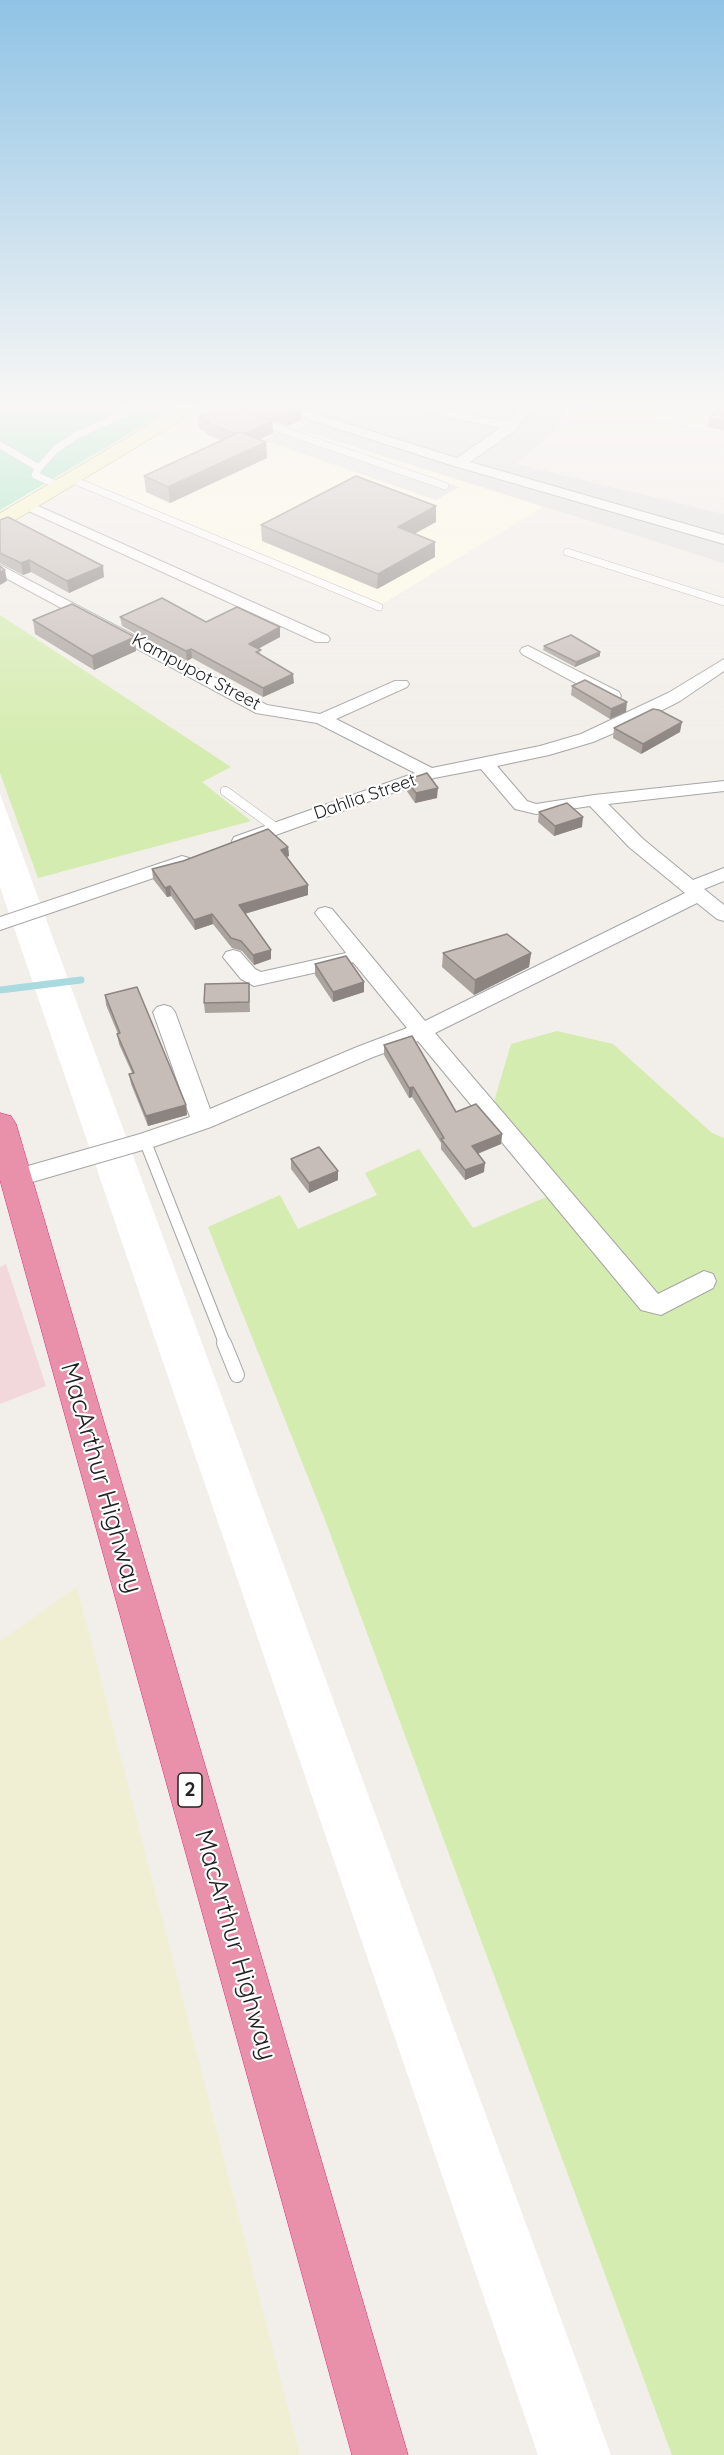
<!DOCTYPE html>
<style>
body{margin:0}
canvas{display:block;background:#f2eee9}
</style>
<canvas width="724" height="2455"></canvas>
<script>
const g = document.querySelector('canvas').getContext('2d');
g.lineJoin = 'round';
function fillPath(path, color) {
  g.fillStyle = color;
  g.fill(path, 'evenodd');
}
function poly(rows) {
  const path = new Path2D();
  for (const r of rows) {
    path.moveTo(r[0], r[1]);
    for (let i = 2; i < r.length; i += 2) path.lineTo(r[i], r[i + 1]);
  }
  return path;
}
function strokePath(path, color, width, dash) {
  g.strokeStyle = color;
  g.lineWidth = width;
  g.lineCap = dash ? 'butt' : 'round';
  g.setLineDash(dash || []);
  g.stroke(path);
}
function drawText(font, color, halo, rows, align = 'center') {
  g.font = font + ' Quicksand,sans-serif';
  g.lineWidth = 4.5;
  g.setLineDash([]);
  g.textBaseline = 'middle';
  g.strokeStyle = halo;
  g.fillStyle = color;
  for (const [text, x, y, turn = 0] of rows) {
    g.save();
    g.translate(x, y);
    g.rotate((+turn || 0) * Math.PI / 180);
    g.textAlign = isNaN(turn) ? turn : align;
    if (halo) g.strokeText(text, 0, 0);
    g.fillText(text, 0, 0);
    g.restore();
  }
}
fillPath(poly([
 [273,408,565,408,555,431,516,464,724,514,724,563,297,429,311,421]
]), '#e0dfdf');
fillPath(poly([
 [6,1264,46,1386,0,1404,0,1267]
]), '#f2d8da');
fillPath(poly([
 [202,408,273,408,312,421,298,429,543,507,377,607,81,479],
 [659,408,724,408,724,433,652,419]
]), '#fffce5');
fillPath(poly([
 [77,1587,300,2455,0,2455,0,1641]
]), '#f0efd4');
fillPath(poly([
 [0,615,231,767,202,782,251,821,38,878,0,773],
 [557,1031,613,1044,712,1133,724,1138,724,2455,672,2455,324,1517,208,1227,280,1195,298,1229,377,1195,365,1173,419,1149,473,1228,558,1192,493,1105,511,1044]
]), '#d4ecaf');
fillPath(poly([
 [0,408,173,408,0,510]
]), '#86e1b4');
fillPath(poly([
 [287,429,459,487,436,500,263,440]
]), '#e2e2e2');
fillPath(poly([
 [0,794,611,2455,538,2455,0,887]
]), '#fff');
strokePath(poly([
 [0,990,81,980]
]), '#a9dae0', 7);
const laneFar3 = poly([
 [259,422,445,486],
 [0,445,39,468,35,475,59,486],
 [39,468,56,449,75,436,137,408],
 [71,479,379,607],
 [567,552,724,602]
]);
const laneFar2 = poly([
 [225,791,276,828]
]);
const laneFar1 = poly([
 [145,1141,225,1344]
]);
const lane = poly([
 [224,1343,237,1375]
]);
const street = poly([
 [280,408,297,408,457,458,500,428,421,411,419,408,440,408,508,422,519,408,531,408,516,430,470,462,724,535,724,544,454,466,282,411,280,408],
 [27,501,328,636,330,639,328,642,316,642,22,508,20,505,27,501],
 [0,565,267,705,320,714,395,681,407,681,409,684,407,687,336,719,432,768,540,746,581,734,668,693,724,659,724,671,680,701,637,723,593,742,549,755,497,766,527,801,536,804,594,795,724,781,724,791,608,804,643,839,693,880,724,868,724,881,704,889,724,905,724,921,717,919,697,903,435,1033,658,1294,704,1271,713,1274,716,1281,713,1288,661,1315,641,1310,418,1041,373,1057,211,1127,153,1147,15,1187,7,1184,3,1178,7,1172,140,1134,190,1117,153,1012,157,1007,164,1005,171,1007,175,1012,210,1109,357,1047,407,1028,353,962,345,966,254,986,241,979,223,957,226,952,233,950,240,952,255,969,261,972,346,953,315,913,318,909,325,907,332,909,425,1021,685,893,629,847,590,806,536,814,515,809,481,769,434,778,248,845,234,845,232,841,234,837,415,773,317,723,256,713,0,575,0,565],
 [528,646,619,692,621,696,619,700,607,700,522,654,520,651,522,648,528,646],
 [182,856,189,858,191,862,189,866,0,930,0,917,182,856]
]);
const secondary = poly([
 [177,408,198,408,195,412,7,525,0,527,0,513,177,408]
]);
const highway = poly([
 [0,1113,11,1116,16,1124,408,2455,352,2455,0,1180,0,1113]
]);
strokePath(laneFar3, '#a6a6a6', 8);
strokePath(laneFar2, '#a6a6a6', 10);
strokePath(laneFar1, '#a6a6a6', 13);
strokePath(lane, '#a6a6a6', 16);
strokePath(street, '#a6a6a6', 2);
strokePath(secondary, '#7f7e03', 1);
strokePath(highway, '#df277a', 1);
strokePath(laneFar3, '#fff', 7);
strokePath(laneFar2, '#fff', 9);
strokePath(laneFar1, '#fff', 11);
strokePath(lane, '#fff', 14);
fillPath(street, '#fff');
fillPath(secondary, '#fbf7be');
fillPath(highway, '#e990ab');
fillPath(poly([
 [240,408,301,408,301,420,287,426,272,421,273,433,259,439,266,442,267,458,170,503,146,492,144,476,222,441,208,435,207,433,199,429,198,417,241,410],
 [724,408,724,430,707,427,709,419],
 [436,506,436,522,414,533,435,557,377,589,262,541,261,525],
 [0,520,104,577,69,593,31,572,23,575,0,563],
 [120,617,280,627,280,637,258,649,261,655,294,683,263,697,192,658,187,661,122,626],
 [33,620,135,637,136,651,94,670,35,634],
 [544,646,600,656,575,667,543,650],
 [572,686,626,712,610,719,571,695],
 [614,728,680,732,641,754,613,738],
 [406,780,437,798,415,803,406,790],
 [539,812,582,827,554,836,538,822],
 [288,847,289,856,287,857,308,885,308,895,245,914,271,959,254,965,242,951,232,948,213,924,195,930,171,896,167,897,153,879,152,869],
 [443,953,531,953,529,967,474,995,442,967],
 [315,964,364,992,333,1002,315,975],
 [249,983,250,1012,205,1013,204,1003],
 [105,995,186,1105,187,1115,148,1126,131,1084,129,1074,132,1073,119,1044,117,1034,118,1034,106,1005],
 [384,1045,456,1112,502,1134,501,1144,478,1154,484,1172,465,1180,441,1149,441,1143,412,1097,409,1098,384,1055],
 [291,1159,338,1180,309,1193,291,1169]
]), '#aba39e');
fillPath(poly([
 [301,408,301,420,287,426,287,414],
 [272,421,273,433,241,448,240,435],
 [266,442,267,458,170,503,168,487],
 [436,506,436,522,398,543,398,527],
 [435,542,435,557,377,589,378,574],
 [29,560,31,572,23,575,21,563],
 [103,566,104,577,69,593,67,581],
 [5,570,7,581,0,585,0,572],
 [280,627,280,637,250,653,249,644],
 [135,637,136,651,94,670,92,656],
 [191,649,192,658,187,661,186,651],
 [600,652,600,656,575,667,576,662],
 [293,674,294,683,263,697,263,688],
 [627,702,626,712,610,719,611,709],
 [682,722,680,732,641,754,643,744],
 [438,788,437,798,415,803,416,793],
 [583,817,582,827,554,836,555,826],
 [288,847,289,856,282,859,281,850],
 [308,885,308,895,240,915,239,905],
 [170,886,171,896,167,897,165,888],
 [212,914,213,924,195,930,194,920],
 [271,950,271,959,254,965,253,955],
 [531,953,529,967,474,995,475,980],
 [364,982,364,992,333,1002,333,992],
 [413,1087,412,1097,409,1098,409,1088],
 [186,1105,187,1115,148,1126,146,1116],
 [502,1134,501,1144,471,1156,472,1146],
 [485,1163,484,1172,465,1180,465,1170],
 [338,1171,338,1180,309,1193,309,1183]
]), '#8b8481');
const building = poly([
 [219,408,233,408,272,421,244,434,240,432,237,434,207,423,210,421,198,417,219,408],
 [268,408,300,408,287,414,268,408],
 [718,408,724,408,724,422,709,419,718,408],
 [240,432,266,442,168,487,144,476,240,432],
 [356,476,436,506,398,527,435,542,378,574,261,525,356,476],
 [8,517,103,566,67,581,29,560,21,563,0,553,0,520,8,517],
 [0,566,5,570,0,572,0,566],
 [162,598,206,622,237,607,280,627,249,644,261,650,256,652,293,674,263,688,191,649,186,651,120,617,162,598],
 [72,604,135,637,92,656,33,620,72,604],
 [571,635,600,652,576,662,544,646,571,635],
 [585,680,627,702,611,709,572,686,585,680],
 [653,709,659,710,682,722,643,744,614,728,653,709],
 [427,773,438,788,416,793,406,780,427,773],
 [567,803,583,817,555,826,539,812,567,803],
 [268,829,288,847,281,850,308,885,239,905,271,950,253,955,241,941,231,938,212,914,194,920,170,886,165,888,152,869,183,861,268,829],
 [507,934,531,953,475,980,443,953,507,934],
 [346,956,364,982,333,992,315,964,346,956],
 [249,983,249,1002,204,1003,205,984,249,983],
 [137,987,186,1105,146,1116,129,1074,134,1073,117,1034,120,1033,105,995,137,987],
 [412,1036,456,1112,476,1104,502,1134,472,1146,485,1163,465,1170,441,1139,444,1138,413,1087,409,1088,384,1045,412,1036],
 [319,1147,338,1171,309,1183,291,1159,319,1147]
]);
fillPath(building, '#c7bdb8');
strokePath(building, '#8b8481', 1.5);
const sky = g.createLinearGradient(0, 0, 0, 751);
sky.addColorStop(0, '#8fc3e5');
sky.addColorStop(0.54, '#f9f7f5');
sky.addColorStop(1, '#f9f7f500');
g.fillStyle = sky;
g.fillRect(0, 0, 724, 751);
drawText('18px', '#222', '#fff', [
 ["Kampupot Street",196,672,28],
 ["Dahlia Street",365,797,-19]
]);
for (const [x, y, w] of [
 [190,1790,24]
]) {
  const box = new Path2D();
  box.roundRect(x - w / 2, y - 17, w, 34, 4.5);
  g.fillStyle = '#fff';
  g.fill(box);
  strokePath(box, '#222', 1.5);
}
drawText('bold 20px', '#222', null, [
 ["2",190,1790]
]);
drawText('26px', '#222', '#fff', [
 ["MacArthur Highway",101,1478,74],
 ["MacArthur Highway",235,1945,74]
]);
</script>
